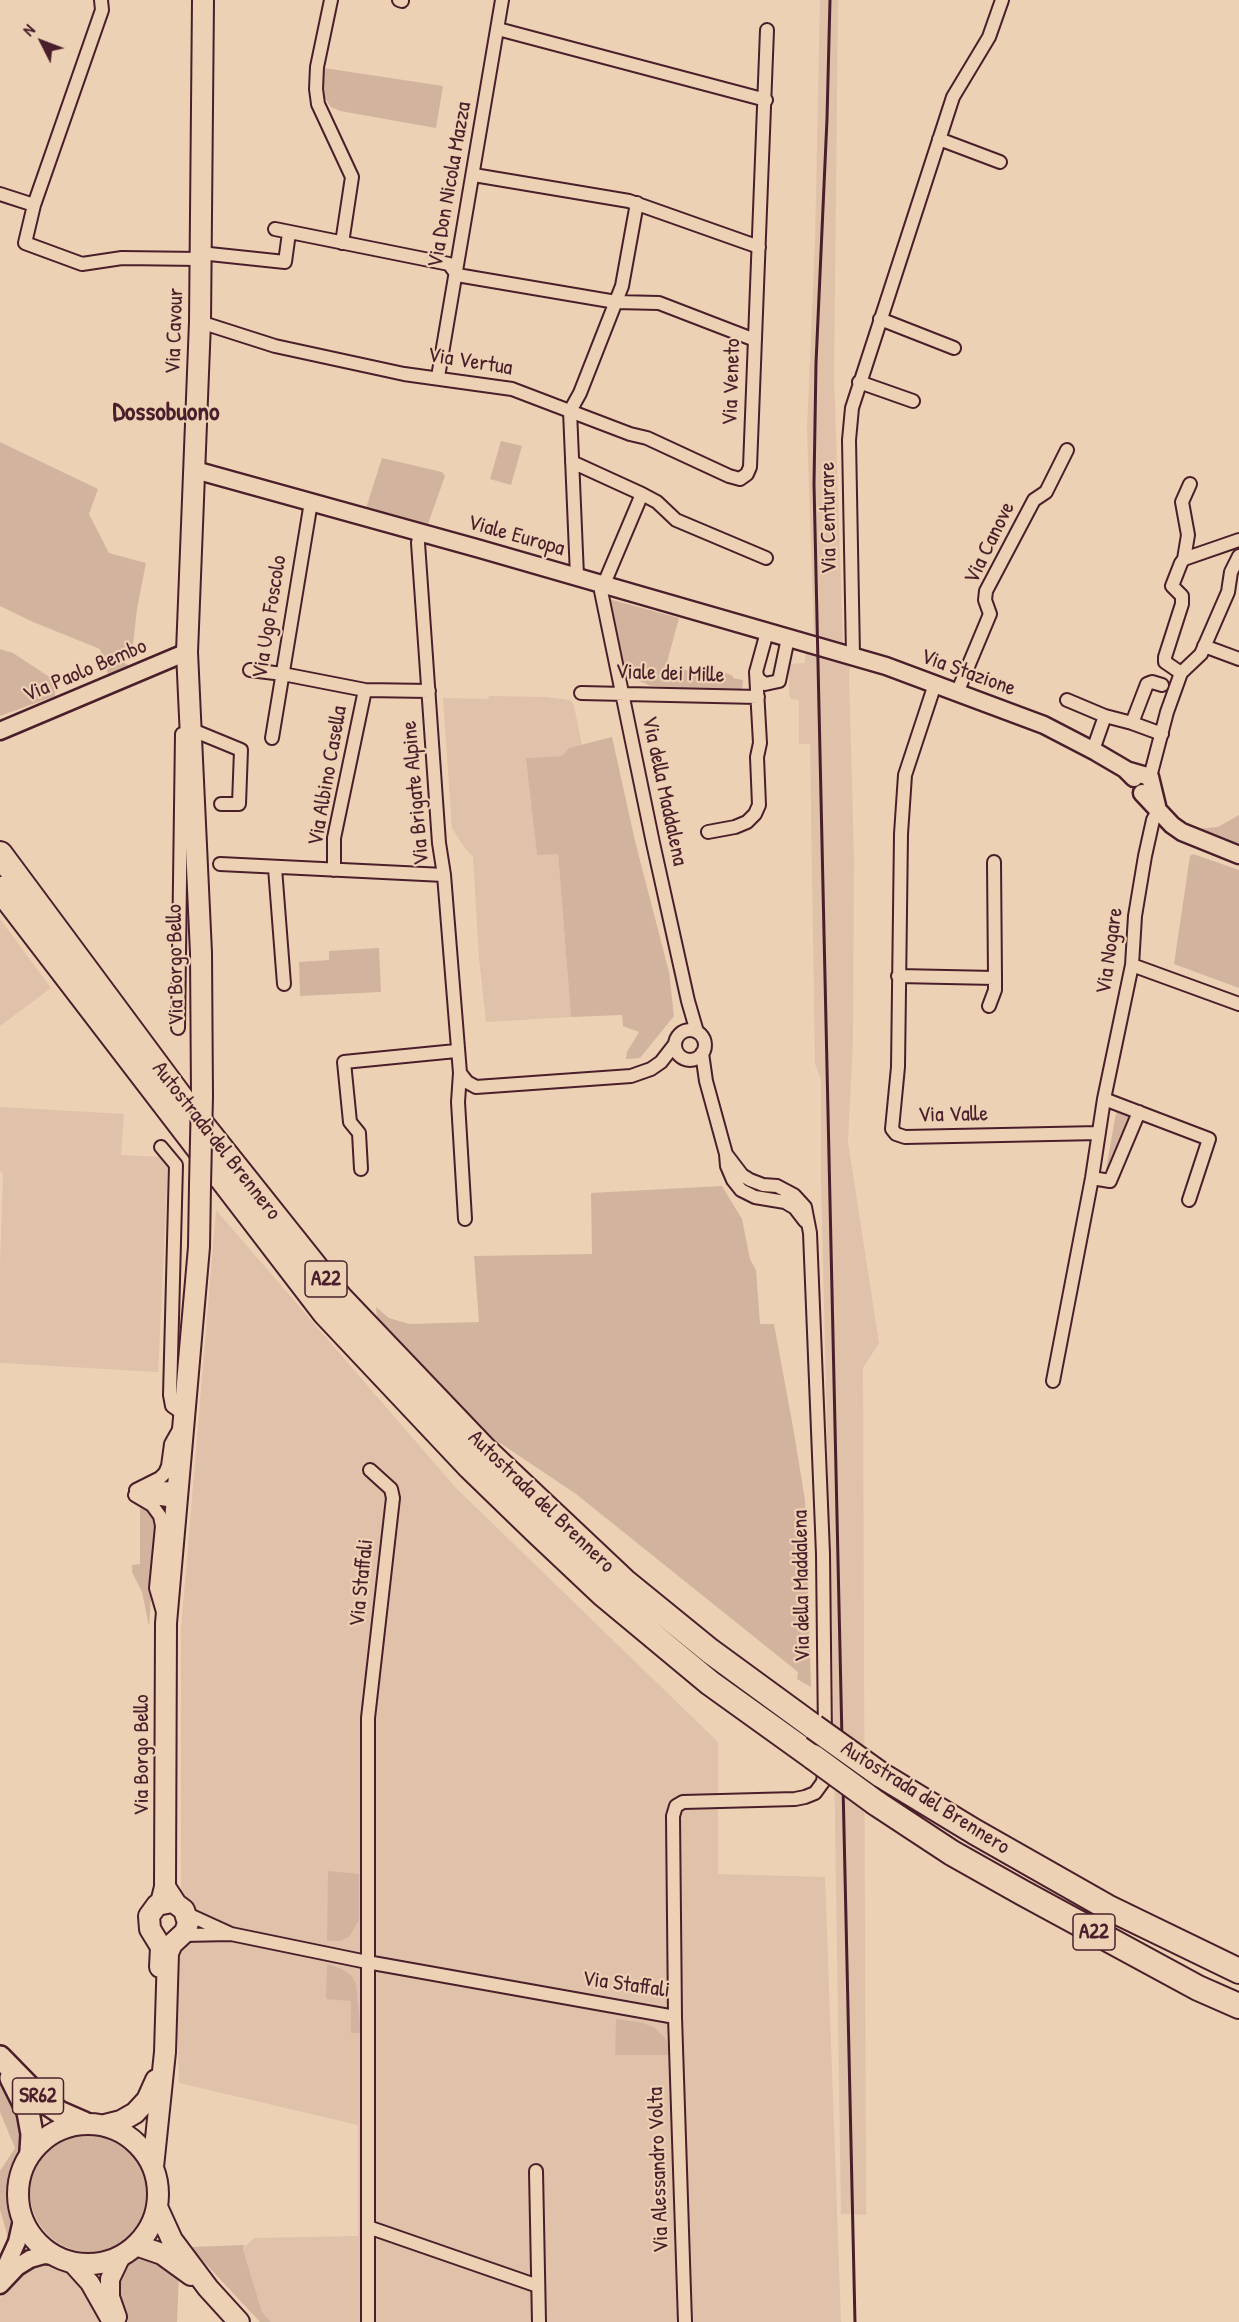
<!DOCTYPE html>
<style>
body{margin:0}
#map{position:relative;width:1239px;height:2322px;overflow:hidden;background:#edd1b4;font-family:"Patrick Hand",sans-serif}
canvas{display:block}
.north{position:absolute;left:12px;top:12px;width:60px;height:60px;-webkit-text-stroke:4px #edd1b4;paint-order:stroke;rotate:312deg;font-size:16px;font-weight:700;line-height:24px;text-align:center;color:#4a1f2b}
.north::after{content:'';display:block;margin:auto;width:21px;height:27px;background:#4a1f2b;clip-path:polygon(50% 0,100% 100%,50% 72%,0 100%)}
</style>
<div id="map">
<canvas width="1239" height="2322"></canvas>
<div class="north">N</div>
</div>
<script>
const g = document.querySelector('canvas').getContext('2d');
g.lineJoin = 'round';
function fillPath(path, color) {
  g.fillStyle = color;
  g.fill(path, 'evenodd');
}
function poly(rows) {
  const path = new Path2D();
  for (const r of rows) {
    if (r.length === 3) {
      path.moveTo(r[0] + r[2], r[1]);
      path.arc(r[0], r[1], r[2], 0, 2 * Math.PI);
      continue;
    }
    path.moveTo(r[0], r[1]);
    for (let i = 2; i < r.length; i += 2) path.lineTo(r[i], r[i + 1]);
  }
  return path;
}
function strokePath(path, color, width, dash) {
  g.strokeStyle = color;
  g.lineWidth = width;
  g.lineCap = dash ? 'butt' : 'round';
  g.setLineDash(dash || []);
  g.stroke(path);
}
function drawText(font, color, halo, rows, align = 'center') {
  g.font = font + ' "Patrick Hand",sans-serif';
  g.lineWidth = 4.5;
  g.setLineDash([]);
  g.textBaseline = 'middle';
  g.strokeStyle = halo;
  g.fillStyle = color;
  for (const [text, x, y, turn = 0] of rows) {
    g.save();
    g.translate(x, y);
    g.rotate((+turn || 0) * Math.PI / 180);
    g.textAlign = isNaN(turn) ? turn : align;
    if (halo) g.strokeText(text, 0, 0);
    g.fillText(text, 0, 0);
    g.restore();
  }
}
fillPath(poly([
 [820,0,838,0,834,377,843,644,814,637,807,429,815,242],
 [805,651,816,651,851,660,849,677,854,859,853,1038,848,1142,879,1343,863,1368,866,2215,841,2214,833,1685,821,1179,821,1080,815,1064,810,744,799,744,799,700,791,699,789,694,789,664,805,663],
 [490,696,546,697,569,700,572,702,574,706,582,745,569,748,562,756,527,758,537,855,558,853,571,1017,486,1022,479,958,473,857,464,847,452,828,443,698,486,699],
 [0,919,51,988,0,1026],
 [0,1107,124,1114,121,1155,165,1157,168,1164,158,1372,0,1363,0,1266,3,1174,0,1170],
 [216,1210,455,1487,718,1742,718,1874,825,1877,841,2322,271,2322,262,2312,243,2249,254,2238,358,2236,358,2125,179,2083,177,2009,181,1913,181,1630],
 [46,2264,63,2266,78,2275,105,2322,0,2322,0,2299,15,2278,28,2270]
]), '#dfc2a9');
fillPath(poly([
 [324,68,443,86,436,128,340,111,331,107,324,97],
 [501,441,522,446,511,485,490,479],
 [0,442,98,489,89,514,109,553,146,563,137,609,133,644,122,661,129,666,108,674,100,649,33,622,0,606],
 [382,458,442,472,445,476,428,524,366,508],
 [609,599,679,618,666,666,705,674,707,668,729,674,733,676,733,678,743,680,742,692,651,686,633,678,625,670],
 [0,649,13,653,51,678,54,682,55,696,0,716],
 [612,737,635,841,669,972,674,1016,640,1058,626,1059,627,1052,639,1032,623,1026,622,1015,571,1017,558,854,537,855,526,758,562,756,569,748],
 [1239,815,1239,845,1195,829,1218,827],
 [1193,854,1239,870,1239,988,1174,964,1190,856],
 [379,948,381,992,300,996,299,962,329,960,329,951],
 [1117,1108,1131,1113,1110,1170,1106,1169],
 [722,1186,742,1219,750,1259,756,1270,760,1324,774,1324,793,1427,805,1500,811,1687,797,1679,798,1672,576,1494,500,1443,488,1444,374,1321,377,1318,376,1307,389,1318,409,1324,479,1322,474,1256,592,1254,591,1193],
 [140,1508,150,1512,156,1524,149,1626,142,1592,132,1572,132,1565,140,1564],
 [328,1871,359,1874,359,1920,349,1937,340,1941,327,1941],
 [327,1964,342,1969,351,1975,356,1984,361,2033,351,2033,351,2001,326,1999],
 [616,2019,643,2023,655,2028,665,2038,670,2049,670,2055,615,2055],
 [0,2073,20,2111,25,2145,12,2178,10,2199,15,2219,14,2228,9,2241,0,2210,0,2171,15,2148,0,2112],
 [90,2192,60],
 [245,2245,243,2249,262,2312,271,2322,260,2322,190,2247],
 [140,2253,179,2274,177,2322,128,2322,117,2286,123,2263]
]), '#d2b49e');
const minor = poly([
 [331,0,317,67,316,89,318,104,352,177,342,243],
 [399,0,402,1],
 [498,29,766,100],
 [939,139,1000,162],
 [474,175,629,201,759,247],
 [0,194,34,205,25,243,82,264,122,258,200,259],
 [34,205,102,10,101,0],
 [275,229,449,264,457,275],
 [200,253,285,262,289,233],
 [457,275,616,302,659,303,755,340],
 [880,319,954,348],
 [200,322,275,346,404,374,512,389,630,434,647,438,729,476,740,479,747,474,750,467,767,30],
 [438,377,502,0],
 [859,382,913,401],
 [570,411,580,393,622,286,637,203],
 [570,411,577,576],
 [572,462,642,494,601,591,653,843,688,1001,697,1032],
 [642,494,657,502,676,520,766,558],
 [420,532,418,543,439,843,444,875,460,1073,458,1102,465,1219],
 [1184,559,1188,535,1182,502,1190,484],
 [1204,646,1239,659],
 [853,655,849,440,852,408,953,97,989,37,1002,0],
 [250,670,283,674,365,690,429,691],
 [756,672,758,679,765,684,779,681,788,638],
 [1181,673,1165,662,1165,657,1182,604,1182,596,1172,586,1181,563,1184,559,1239,540],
 [935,684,905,775,901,834,898,1067,892,1129,896,1134,905,1137,1099,1133],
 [581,693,758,697],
 [957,693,990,614,985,600,986,591,1034,500,1046,492,1067,450],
 [1067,700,1105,716,1132,723,1162,734],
 [1132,723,1147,684,1152,682,1162,685],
 [190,729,241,750,239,804,221,804],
 [272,738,311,502],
 [1093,750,1105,716],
 [1150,777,1167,712,1181,673,1201,654,1228,592,1231,572,1239,556],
 [708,832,735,827,747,822,755,814,759,805,757,757,760,743,756,672,767,632],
 [220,864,444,875],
 [275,868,284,984],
 [334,870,334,838,365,690],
 [1132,965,1239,1004],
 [898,976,995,978],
 [989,1006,995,990,995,978,994,862],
 [178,1028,182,734],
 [690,1045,15],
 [702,1053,706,1081,726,1154,727,1166,733,1180,741,1190,755,1197,785,1202,795,1208,805,1221],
 [460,1073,467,1082,476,1087,631,1076,651,1069,661,1062,675,1044],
 [1104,1099,1209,1139,1189,1200],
 [161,1147,176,1165,170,1395,172,1406,185,1415],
 [726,1154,742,1175,750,1180,763,1185,777,1186,794,1195,805,1207,810,1233,823,1554,825,1736],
 [361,1169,359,1133,350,1122,344,1062,456,1051],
 [1092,1178,1110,1181,1139,1112],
 [1053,1381,1092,1178,1104,1099,1132,965,1135,916,1145,856,1153,820,1158,811],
 [142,1489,176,1488],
 [136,1490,160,1478,165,1473,168,1466,171,1444,180,1428],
 [135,1495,152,1505,160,1516,162,1526,156,1588,163,1612],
 [140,1496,175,1501],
 [231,1934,367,1962,675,2017],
 [183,1935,231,1934,185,1913],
 [536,2171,539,2322],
 [368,2227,538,2286],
 [368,2322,368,1718,393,1498,391,1489,370,1470],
 [685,2322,675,2017,673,1816,676,1806,683,1802,795,1799,805,1797,815,1793,823,1782,825,1765]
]);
const tertiary = poly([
 [195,470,480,549,886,666,1044,725,1096,752,1125,769,1134,778],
 [0,731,187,652],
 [1126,770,1150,777,1157,806],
 [1142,793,1172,825,1182,832,1239,855],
 [2,2275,17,2242,22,2220],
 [0,2285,17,2267,30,2259,44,2255,55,2256]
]);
const secondary = poly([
 [72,2263,90,2283,112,2322],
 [117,2317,110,2297,110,2279,121,2256]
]);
const primary = poly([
 [202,1096,201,953,187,652,200,322,203,0],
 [161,1903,165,1887,166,1623,199,1247,200,1185],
 [160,1967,161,1947,150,1929,149,1916,157,1905,172,1902],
 [88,2194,70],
 [105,2125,121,2121,135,2113,147,2100,156,2080],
 [153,2167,165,2052,168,1953,172,1944,185,1932,188,1923,184,1910,176,1904,165,1887],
 [157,2207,172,2240,208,2288,239,2322],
 [136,2245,162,2254,191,2275]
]);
const trunk = poly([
 [0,2057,43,2101,61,2113,84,2123],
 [11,2078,28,2112,32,2134,31,2151]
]);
const motorway = poly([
 [0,854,187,1106,340,1298,484,1449,624,1581,710,1651,814,1727],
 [0,889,325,1313,470,1467,535,1530,603,1594,710,1683,813,1757],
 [881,1775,975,1832,1107,1907,1239,1971],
 [876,1803,952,1853,1023,1893,1198,1988,1239,2006]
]);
strokePath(minor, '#4a1f2b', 16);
strokePath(tertiary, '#4a1f2b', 21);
strokePath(secondary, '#4a1f2b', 22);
strokePath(primary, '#4a1f2b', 24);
strokePath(trunk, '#4a1f2b', 26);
strokePath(motorway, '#4a1f2b', 28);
strokePath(minor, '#edd1b4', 12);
strokePath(tertiary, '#edd1b4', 16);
strokePath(secondary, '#edd1b4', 18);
strokePath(primary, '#edd1b4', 20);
strokePath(trunk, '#edd1b4', 21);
strokePath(motorway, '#edd1b4', 24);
strokePath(poly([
 [830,0,827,119,816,363,814,484,855,2322]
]), '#4a1f2b', 3);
const primaryBridge = poly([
 [200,1185,202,1096]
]);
const motorwayBridge = poly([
 [814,1727,881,1775],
 [813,1757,876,1803]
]);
strokePath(primaryBridge, '#4a1f2b', 24, []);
strokePath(motorwayBridge, '#4a1f2b', 28, []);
strokePath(primaryBridge, '#edd1b4', 20);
strokePath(motorwayBridge, '#edd1b4', 24);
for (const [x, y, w] of [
 [326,1279,42],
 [1094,1932,42],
 [38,2096,51]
]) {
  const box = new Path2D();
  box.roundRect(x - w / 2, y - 18, w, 36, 4.5);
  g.fillStyle = '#edd1b4';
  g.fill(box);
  strokePath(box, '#4a1f2b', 1.5);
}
drawText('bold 21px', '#4a1f2b', null, [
 ["A22",326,1279],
 ["A22",1094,1932],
 ["SR62",38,2096]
]);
drawText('22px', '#4a1f2b', '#edd1b4', [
 ["Via Don Nicola Mazza",450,185,-80],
 ["Via Cavour",175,331,-88],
 ["Via Vertua",470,362,9],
 ["Via Veneto",732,382,-88],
 ["Via Centurare",829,518,-91],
 ["Viale Europa",516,536,16],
 ["Via Canove",990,543,-64],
 ["Via Ugo Foscolo",270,617,-81],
 ["Via Paolo Bembo",85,671,-23],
 ["Via Stazione",968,673,20],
 ["Viale dei Mille",670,674,2],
 ["Via Albino Casella",328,776,-80],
 ["Via della Maddalena",664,791,78],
 ["Via Brigate Alpine",416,793,-95],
 ["Via Nogare",1110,951,-82],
 ["Via Borgo Bello",176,965,-91],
 ["Via Valle",953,1115,-1],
 ["Autostrada del Brennero",216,1141,52],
 ["Autostrada del Brennero",541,1502,44],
 ["Via Staffali",362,1583,-84],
 ["Via della Maddalena",802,1586,-91],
 ["Via Borgo Bello",142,1755,-90],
 ["Autostrada del Brennero",925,1798,32],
 ["Via Staffali",626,1985,8],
 ["Via Alessandro Volta",659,2170,-92]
]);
drawText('bold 26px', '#4a1f2b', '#edd1b4', [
 ["Dossobuono",166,413]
]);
</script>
